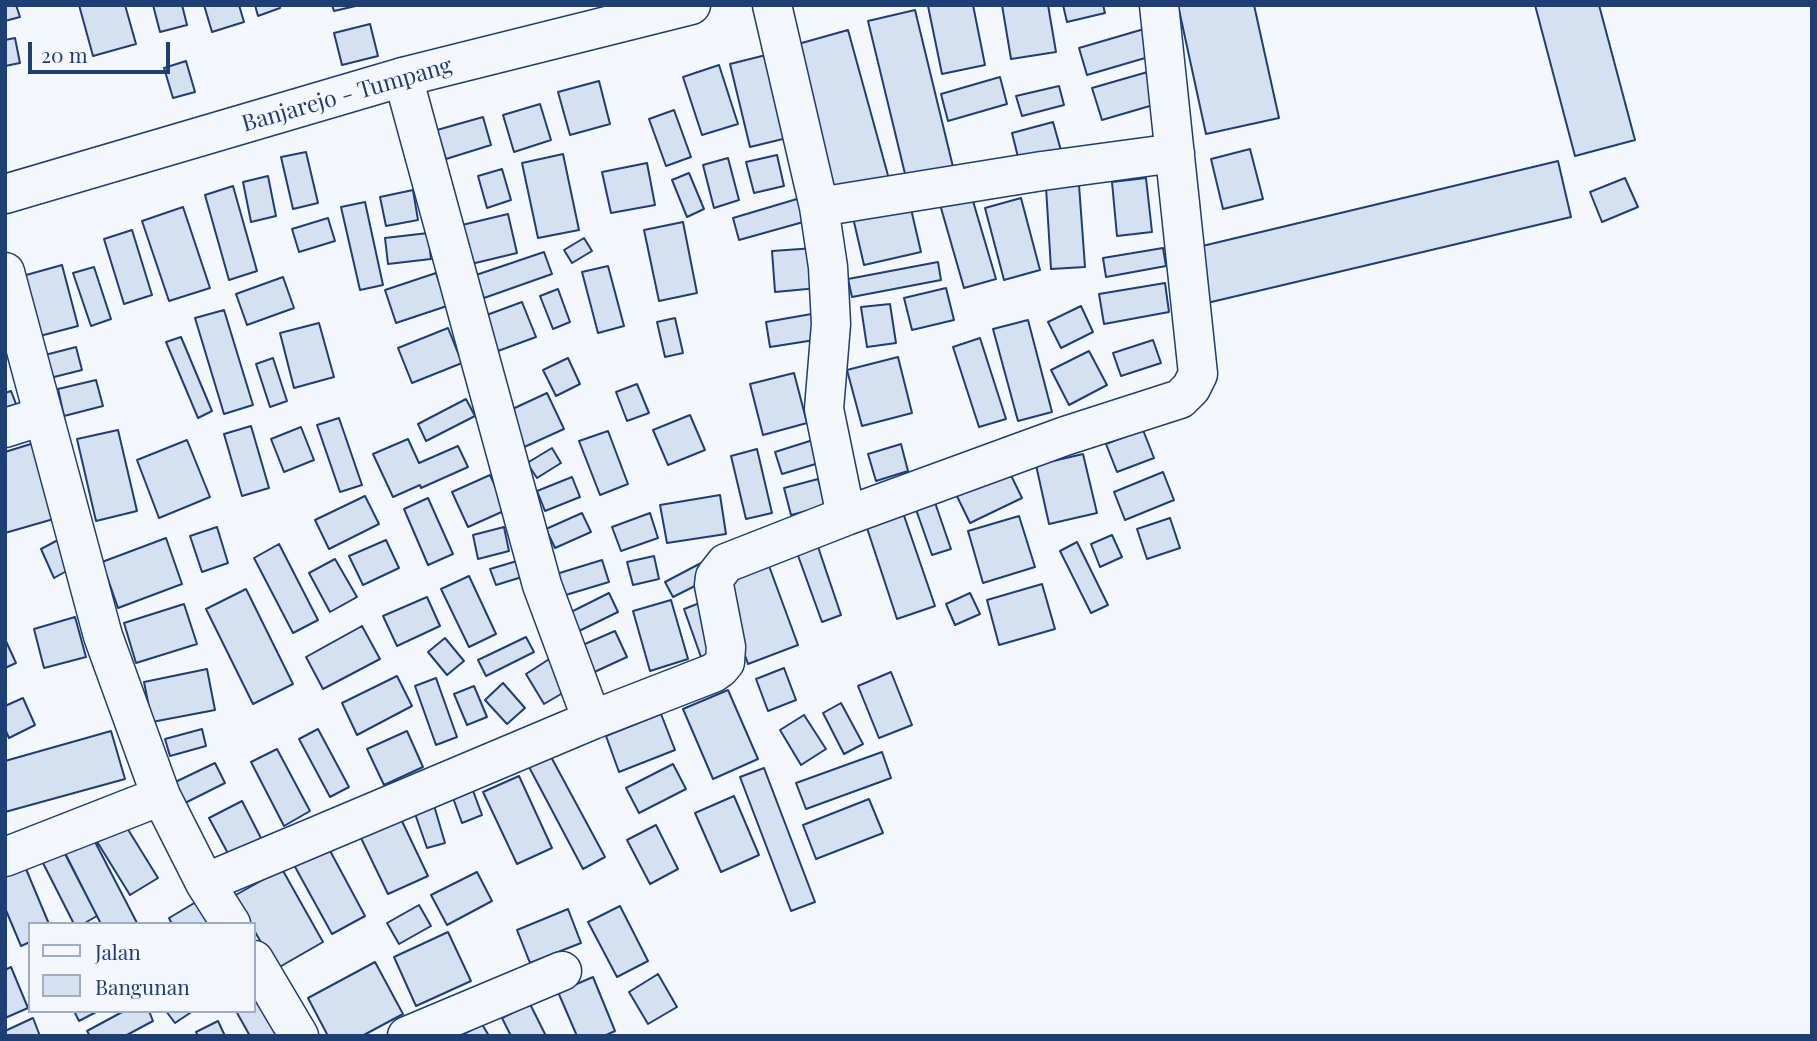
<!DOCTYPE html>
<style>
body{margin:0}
#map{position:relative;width:1817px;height:1041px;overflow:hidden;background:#f4f7fb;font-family:"Playfair Display",serif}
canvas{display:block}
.frame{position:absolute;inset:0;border:7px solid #1d3f73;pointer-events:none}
.legend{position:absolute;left:28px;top:922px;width:228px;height:91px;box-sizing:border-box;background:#f4f7fb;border:2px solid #9eadc5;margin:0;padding:9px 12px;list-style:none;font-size:21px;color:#1d3f73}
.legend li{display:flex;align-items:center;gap:14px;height:35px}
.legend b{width:35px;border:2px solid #9eadc5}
.scale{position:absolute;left:28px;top:42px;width:142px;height:32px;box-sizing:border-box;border:4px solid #1d3f73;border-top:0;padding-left:9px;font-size:21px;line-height:24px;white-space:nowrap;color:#1d3f73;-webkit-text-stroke:5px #f4f7fb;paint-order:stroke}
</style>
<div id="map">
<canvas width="1817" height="1041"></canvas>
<div class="frame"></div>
<ul class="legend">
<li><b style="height:9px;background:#f4f7fb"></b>Jalan</li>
<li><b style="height:19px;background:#d5e0f0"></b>Bangunan</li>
</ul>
<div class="scale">20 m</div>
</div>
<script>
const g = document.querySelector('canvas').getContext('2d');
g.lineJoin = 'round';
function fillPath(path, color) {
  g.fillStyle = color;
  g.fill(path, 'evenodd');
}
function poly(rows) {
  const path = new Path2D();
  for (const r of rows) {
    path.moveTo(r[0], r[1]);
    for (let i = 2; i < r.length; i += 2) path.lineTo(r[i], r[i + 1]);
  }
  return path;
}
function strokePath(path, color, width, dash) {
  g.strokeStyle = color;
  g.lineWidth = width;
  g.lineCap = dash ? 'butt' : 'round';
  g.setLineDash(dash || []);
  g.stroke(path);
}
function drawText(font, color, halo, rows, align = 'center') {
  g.font = font + ' "Playfair Display",serif';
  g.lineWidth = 5;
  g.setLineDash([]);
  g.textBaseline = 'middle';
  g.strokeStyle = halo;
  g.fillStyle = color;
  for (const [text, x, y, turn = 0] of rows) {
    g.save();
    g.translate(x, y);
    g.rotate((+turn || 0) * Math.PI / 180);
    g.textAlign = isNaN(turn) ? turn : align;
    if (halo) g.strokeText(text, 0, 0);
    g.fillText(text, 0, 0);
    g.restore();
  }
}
const building = poly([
 [5,5,16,5,20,17,5,21,5,5],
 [79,5,125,5,136,44,93,56,79,5],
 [153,5,182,5,187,25,160,32,153,5],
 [204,5,239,5,244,22,212,32,204,5],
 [255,5,279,5,280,8,258,16,255,5],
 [332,5,360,5,334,11,332,5],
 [973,5,985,65,942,74,928,6,973,5],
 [1002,5,1048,5,1056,52,1011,59,1002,5],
 [1063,5,1103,5,1105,13,1067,22,1063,5],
 [1178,5,1254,5,1279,118,1206,134,1178,5],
 [1535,5,1599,5,1635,140,1575,156,1535,5],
 [915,10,954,171,907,182,868,21,915,10],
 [370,24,378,56,342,65,334,33,370,24],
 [1144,29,1152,56,1087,75,1079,48,1144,29],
 [848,30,889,179,833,194,791,46,848,30],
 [15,38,20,63,5,66,5,40,15,38],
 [766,55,787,138,750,147,730,64,766,55],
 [186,61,195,92,173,98,164,68,186,61],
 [719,65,738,124,702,135,683,77,719,65],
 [1151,71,1160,103,1102,120,1092,88,1151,71],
 [1000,77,1007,104,948,121,941,94,1000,77],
 [599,81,610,124,570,135,558,92,599,81],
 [1059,86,1064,105,1022,116,1016,96,1059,86],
 [540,104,551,140,514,152,503,115,540,104],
 [674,110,691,157,666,166,649,119,674,110],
 [483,117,491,145,446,159,437,130,483,117],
 [1053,122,1062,154,1020,165,1012,133,1053,122],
 [1250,149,1263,199,1223,209,1211,159,1250,149],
 [306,152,318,203,293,209,281,157,306,152],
 [563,154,579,230,538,238,522,163,563,154],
 [777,155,784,186,754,193,746,162,777,155],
 [728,158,739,200,714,208,703,165,728,158],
 [1558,161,1571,217,1207,303,1194,248,1558,161],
 [647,163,655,205,611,213,602,172,647,163],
 [502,169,511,200,487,208,478,176,502,169],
 [689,173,704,209,687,217,672,180,689,173],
 [268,176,276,216,251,222,243,182,268,176],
 [1146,178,1152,232,1117,236,1112,182,1146,178],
 [1625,178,1638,207,1602,222,1590,192,1625,178],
 [1079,185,1085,267,1051,269,1046,187,1079,185],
 [233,186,257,271,229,280,205,195,233,186],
 [413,190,418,220,386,226,380,197,413,190],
 [970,191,996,279,964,288,939,201,970,191],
 [807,196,814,219,739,240,733,218,807,196],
 [908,196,921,252,864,265,851,209,908,196],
 [1021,198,1040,270,1004,280,985,208,1021,198],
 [365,202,383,285,360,290,341,207,365,202],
 [183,207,210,288,169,301,142,221,183,207],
 [508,214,517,253,471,264,462,225,508,214],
 [328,218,335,241,299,252,292,229,328,218],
 [683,222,697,293,659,301,644,230,683,222],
 [132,230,152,295,124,304,104,239,132,230],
 [428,233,431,259,388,264,385,238,428,233],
 [584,238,592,251,572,263,564,250,584,238],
 [815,248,818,288,775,292,772,251,815,248],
 [1163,248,1166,266,1106,277,1103,258,1163,248],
 [544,252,552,274,484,298,476,275,544,252],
 [938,262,941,280,852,297,848,279,938,262],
 [62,265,78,326,36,337,19,277,62,265],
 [608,266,624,326,598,333,582,272,608,266],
 [94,267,111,319,91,326,73,273,94,267],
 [436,273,447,306,396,323,385,290,436,273],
 [283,277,294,308,247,325,236,294,283,277],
 [1165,283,1169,312,1104,324,1099,294,1165,283],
 [946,288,954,320,912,330,904,298,946,288],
 [558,289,570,322,553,329,540,296,558,289],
 [522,302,536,337,498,351,484,316,522,302],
 [890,304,896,343,867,347,861,307,890,304],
 [1081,306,1093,332,1061,348,1048,322,1081,306],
 [224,310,253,405,224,414,195,318,224,310],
 [817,313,821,339,770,347,766,322,817,313],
 [675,318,683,353,665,357,657,322,675,318],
 [1028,320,1052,412,1018,421,993,329,1028,320],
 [319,323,334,377,294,388,280,333,319,323],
 [448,328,462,363,412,383,398,348,448,328],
 [181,337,212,411,198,418,166,342,181,337],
 [980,338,1006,419,979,427,953,347,980,338],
 [1153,340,1161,363,1121,376,1113,353,1153,340],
 [76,347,82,370,46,379,41,356,76,347],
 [1089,351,1107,385,1069,405,1051,370,1089,351],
 [898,357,912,413,862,426,847,370,898,357],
 [273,358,287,401,270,407,256,364,273,358],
 [568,358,580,384,556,396,543,370,568,358],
 [794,373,807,423,763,435,750,384,794,373],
 [96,380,103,406,64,416,58,389,96,380],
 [637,384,649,413,627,421,616,392,637,384],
 [11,391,20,414,5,421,5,393,11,391],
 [547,393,564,429,522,448,506,412,547,393],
 [466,399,475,416,426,441,418,424,466,399],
 [690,415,705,450,668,465,653,430,690,415],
 [339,418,362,485,340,492,317,425,339,418],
 [251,426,269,488,242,496,224,434,251,426],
 [301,427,314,460,284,472,271,439,301,427],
 [118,430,137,511,96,521,77,439,118,430],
 [1143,430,1154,458,1117,472,1106,444,1143,430],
 [608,431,628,484,600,495,579,441,608,431],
 [408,439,419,463,458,446,468,467,421,488,420,485,393,497,373,454,408,439],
 [187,440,210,497,159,518,137,460,187,440],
 [813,440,819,463,782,474,775,452,813,440],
 [34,443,57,518,5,533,5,452,34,443],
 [901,444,908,471,876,481,868,454,901,444],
 [552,448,561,463,537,478,527,463,552,448],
 [757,449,772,513,746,519,731,456,757,449],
 [1083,454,1097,513,1049,524,1036,465,1083,454],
 [1005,463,1022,498,970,523,953,488,1005,463],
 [1163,472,1174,500,1125,520,1114,492,1163,472],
 [490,475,506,510,468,527,452,492,490,475],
 [572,477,580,497,545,511,537,491,572,477],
 [818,479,826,506,791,515,784,488,818,479],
 [932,494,951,549,932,555,913,501,932,494],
 [720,495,726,534,667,543,660,505,720,495],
 [365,496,379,524,329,549,315,520,365,496],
 [428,498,453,554,428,565,404,509,428,498],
 [900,504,935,606,897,619,863,516,900,504],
 [582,513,591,532,555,548,546,529,582,513],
 [650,513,658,538,621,551,612,527,650,513],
 [1019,516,1035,567,983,583,968,531,1019,516],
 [1170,518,1180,548,1147,559,1137,529,1170,518],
 [217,527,228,563,202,572,190,536,217,527],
 [504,527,509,551,478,559,473,535,504,527],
 [813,532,841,615,822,622,792,539,813,532],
 [1112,535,1122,557,1100,567,1091,544,1112,535],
 [166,538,182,584,118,608,102,562,166,538],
 [58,540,72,568,54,578,41,549,58,540],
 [386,540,399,568,363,585,349,556,386,540],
 [1077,542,1108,605,1091,613,1060,551,1077,542],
 [279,544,318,620,293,633,254,558,279,544],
 [654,556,659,579,633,585,627,562,654,556],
 [335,559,357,597,330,612,309,573,335,559],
 [602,560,609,582,559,597,553,575,602,560],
 [517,561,522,577,496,585,490,569,517,561],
 [701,563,709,579,673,597,665,582,701,563],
 [769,566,798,645,748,664,720,584,769,566],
 [469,576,496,634,469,647,441,589,469,576],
 [1042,584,1055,629,999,645,987,600,1042,584],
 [246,589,293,684,253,704,206,609,246,589],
 [609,593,618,612,579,631,571,612,609,593],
 [970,593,980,614,955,625,946,604,970,593],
 [427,597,440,626,397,646,383,616,427,597],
 [671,600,688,659,650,671,633,611,671,600],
 [705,601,722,649,701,657,684,609,705,601],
 [184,604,197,644,136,663,124,623,184,604],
 [75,617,86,657,44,668,34,629,75,617],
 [362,626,380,659,323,689,306,657,362,626],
 [615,631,627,657,590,674,578,647,615,631],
 [526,637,534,652,486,676,478,660,526,637],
 [445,638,464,661,447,675,428,652,445,638],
 [5,639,16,663,5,668,5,639],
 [554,656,573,687,544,704,526,674,554,656],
 [784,668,796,700,768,711,756,679,784,668],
 [207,669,215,710,152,722,144,682,207,669],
 [891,672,912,725,879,738,858,686,891,672],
 [397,676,412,706,357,735,342,703,397,676],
 [436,678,457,737,436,745,415,686,436,678],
 [503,683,525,708,507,724,485,700,503,683],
 [474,686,487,717,467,725,454,694,474,686],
 [728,690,758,759,713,779,683,709,728,690],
 [23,698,35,725,9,738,5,729,5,706,23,698],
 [841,703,863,744,844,754,823,713,841,703],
 [661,714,675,750,619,772,606,736,661,714],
 [804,715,826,749,801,765,780,730,804,715],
 [202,729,206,746,170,756,165,739,202,729],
 [318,729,349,787,330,797,299,739,318,729],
 [111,731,125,779,5,812,5,761,111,731],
 [407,731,423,767,384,785,367,749,407,731],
 [277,749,310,811,284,826,251,762,277,749],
 [882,752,891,778,806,809,796,783,882,752],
 [550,755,605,857,583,869,529,767,550,755],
 [215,763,225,783,179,806,169,785,215,763],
 [673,764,686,789,639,813,626,788,673,764],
 [764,768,815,902,791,911,740,777,764,768],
 [519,776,552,848,517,864,483,792,519,776],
 [472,788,482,815,462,823,452,795,472,788],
 [734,796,759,855,721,872,695,813,734,796],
 [869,799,883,833,816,859,803,825,869,799],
 [242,801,263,842,231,859,209,818,242,801],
 [433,802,445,843,427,848,413,808,433,802],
 [400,817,428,876,388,894,360,836,400,817],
 [124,823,158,878,130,895,96,840,124,823],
 [656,825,678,869,650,884,627,840,656,825],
 [93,838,137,923,136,924,101,924,65,853,93,838],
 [328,847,365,916,332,934,294,865,328,847],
 [64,852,97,916,83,924,74,924,43,863,64,852],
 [21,857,49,924,30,924,30,942,21,946,5,908,5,864,21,857],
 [282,869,323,942,276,969,254,930,254,924,250,924,234,896,282,869],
 [477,872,492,901,447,925,431,895,477,872],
 [201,899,213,924,172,924,169,918,201,899],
 [419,905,431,926,399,944,387,923,419,905],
 [620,906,648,961,617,977,588,922,620,906],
 [568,909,581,943,530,963,517,930,568,909],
 [448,932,471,981,416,1006,394,957,448,932],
 [375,962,403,1014,362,1036,328,1036,308,998,375,962],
 [11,967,28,1008,5,1018,5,970,11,967],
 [658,974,677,1007,648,1024,629,992,658,974],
 [593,977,615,1031,604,1036,577,1036,558,992,593,977],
 [254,986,287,1036,250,1036,236,1011,254,1011,254,986],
 [530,1004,546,1036,511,1036,502,1018,530,1004],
 [74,1011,98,1011,79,1021,74,1011],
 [124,1011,149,1011,153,1021,125,1036,90,1036,87,1031,124,1011],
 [166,1011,193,1011,175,1023,166,1011],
 [33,1018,40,1036,5,1036,5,1031,33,1018],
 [218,1021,225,1036,198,1036,196,1032,218,1021],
 [482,1024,489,1036,460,1036,482,1024]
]);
fillPath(building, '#d5e0f0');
strokePath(building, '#1d3f73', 2);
const street = poly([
 [772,5,819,207,828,267,831,324,824,409,846,516],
 [819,207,1042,171,1175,153],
 [5,272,103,636,161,796,205,883,231,924],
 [5,428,43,416],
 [592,720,713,673,720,668,725,662,726,647,714,585,715,577,726,563,846,516,1065,436,1180,399,1191,388,1198,374,1159,5],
 [5,857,161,796],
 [205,883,592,720,542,585,403,77],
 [254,960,299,1036],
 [407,1036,562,971]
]);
const secondary = poly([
 [5,194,403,77,691,5]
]);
strokePath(street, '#1d3f73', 41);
strokePath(secondary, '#1d3f73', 41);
strokePath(street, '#f4f7fb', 38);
strokePath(secondary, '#f4f7fb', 38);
drawText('23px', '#1d3f73', '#f4f7fb', [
 ["Banjarejo - Tumpang",347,95,-16]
]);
</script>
